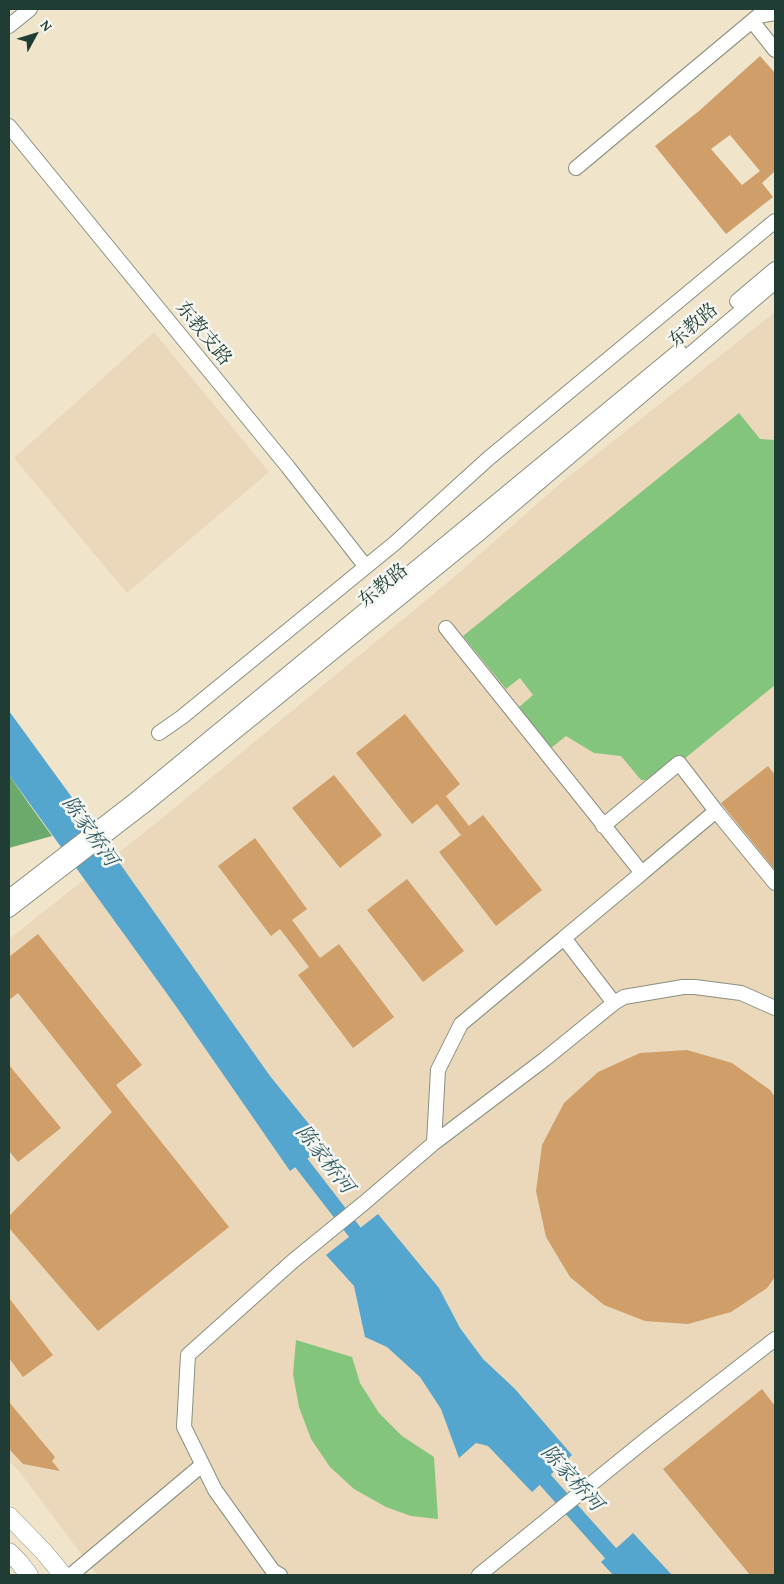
<!DOCTYPE html>
<meta charset="utf-8">
<style>
body{margin:0}
#map{position:relative;width:784px;height:1584px;overflow:hidden;background:#f0e4cb;font-family:"Gentium Book Plus",serif}
canvas{display:block}
.frame{position:absolute;inset:0;border:10px solid #1f3d34;pointer-events:none}
.north{position:absolute;left:10px;top:10px;width:50px;height:50px;-webkit-text-stroke:4px #f6f6f2;paint-order:stroke;rotate:51deg;font-size:14px;font-weight:700;line-height:20px;text-align:center;color:#1f3d34}
.north::after{content:'';display:block;margin:auto;width:18px;height:22px;background:#1f3d34;clip-path:polygon(50% 0,100% 100%,50% 72%,0 100%)}
</style>
<div id="map">
<canvas width="784" height="1584"></canvas>
<div class="frame"></div>
<div class="north">N</div>
</div>
<script>
const g = document.querySelector('canvas').getContext('2d');
g.lineJoin = 'round';
function fillPath(path, color) {
  g.fillStyle = color;
  g.fill(path, 'evenodd');
}
function poly(rows) {
  const path = new Path2D();
  for (const r of rows) {
    path.moveTo(r[0], r[1]);
    for (let i = 2; i < r.length; i += 2) path.lineTo(r[i], r[i + 1]);
  }
  return path;
}
function strokePath(path, color, width, dash) {
  g.strokeStyle = color;
  g.lineWidth = width;
  g.lineCap = dash ? 'butt' : 'round';
  g.setLineDash(dash || []);
  g.stroke(path);
}
function drawText(font, color, halo, rows, align = 'center') {
  g.font = font + ' "Gentium Book Plus","Noto Serif SC",serif';
  g.lineWidth = 5;
  g.setLineDash([]);
  g.textBaseline = 'middle';
  g.strokeStyle = halo;
  g.fillStyle = color;
  for (const [text, x, y, turn = 0] of rows) {
    g.save();
    g.translate(x, y);
    g.rotate((+turn || 0) * Math.PI / 180);
    g.textAlign = isNaN(turn) ? turn : align;
    if (halo) g.strokeText(text, 0, 0);
    g.fillText(text, 0, 0);
    g.restore();
  }
}
fillPath(poly([
 [775,312,775,1575,97,1575,19,1471,9,1461,9,939,155,824,453,578,562,482],
 [154,332,269,472,127,593,14,458]
]), '#ebd8ba');
fillPath(poly([
 [739,413,760,439,775,440,775,685,657,781,641,780,621,756,594,753,566,736,551,748,518,708,533,695,520,678,506,689,463,636],
 [296,1340,352,1357,360,1383,379,1413,402,1436,434,1457,438,1519,411,1516,386,1507,354,1489,330,1467,311,1439,299,1407,293,1374]
]), '#84c57d');
fillPath(poly([
 [9,775,29,804,52,836,9,848]
]), '#6baa6c');
fillPath(poly([
 [9,711,111,851,270,1076,326,1145,290,1171,173,1002,9,775],
 [378,1214,439,1288,460,1328,483,1359,515,1389,572,1455,532,1492,488,1446,476,1443,459,1458,441,1409,420,1377,387,1347,365,1337,354,1286,326,1255],
 [633,1533,672,1575,613,1575,601,1562]
]), '#54a6cf');
strokePath(poly([
 [289,1147,367,1248],
 [532,1465,630,1575]
]), '#54a6cf', 15);
fillPath(poly([
 [760,56,775,73,775,171,762,183,773,197,726,234,655,146,699,111],
 [730,135,760,171,742,185,711,149],
 [405,714,460,784,446,796,469,826,483,815,542,890,496,926,439,852,461,835,437,804,412,824,356,753],
 [768,766,775,775,775,870,721,803],
 [334,775,382,835,340,868,292,808],
 [255,838,307,909,292,920,320,958,339,944,394,1017,353,1048,298,975,309,967,280,929,271,936,218,866],
 [407,879,464,951,423,982,367,910],
 [38,934,142,1065,116,1085,229,1227,98,1331,9,1228,9,1216,112,1112,18,993,9,1000,9,957],
 [687,1050,732,1063,770,1090,775,1097,775,1277,767,1288,731,1312,688,1324,645,1321,604,1305,570,1277,546,1237,536,1191,542,1145,564,1103,598,1072,640,1053],
 [9,1065,61,1128,18,1162,9,1151],
 [9,1298,53,1355,23,1377,9,1358],
 [762,1389,775,1406,775,1575,750,1575,663,1469],
 [9,1402,55,1457,52,1461,60,1471,23,1464,9,1449]
]), '#d09e69');
const minor = poly([
 [752,21,775,50],
 [9,26,30,9],
 [9,126,288,467,366,567],
 [576,168,758,16,775,13],
 [737,301,775,269],
 [446,628,642,873,564,938],
 [159,733,182,717,395,543,489,458,775,221],
 [716,811,775,883],
 [603,826,679,763,716,811,642,873],
 [9,897,136,799,679,351],
 [9,910,144,806,480,533,775,282],
 [434,1143,438,1070,461,1024,564,938,614,1003],
 [71,1575,202,1465],
 [280,1575,273,1571,215,1490,184,1427,188,1355,293,1261,364,1203,434,1143,545,1059,614,1003,624,997,683,987,695,987,741,993,775,1008],
 [479,1575,649,1437,775,1339]
]);
const major = poly([
 [9,1516,44,1552,63,1575],
 [9,1552,19,1562,29,1575]
]);
strokePath(minor, '#889080', 16);
strokePath(major, '#889080', 19);
strokePath(minor, '#fff', 14);
strokePath(major, '#fff', 18);
drawText('19px', '#1f3d34', '#f6f6f2', [
 ["东教路",694,326,-40],
 ["东教支路",203,334,51],
 ["东教路",384,586,-39]
]);
drawText('italic 20px', '#2f5c62', '#f6f6f2', [
 ["陈家桥河",89,832,55],
 ["陈家桥河",324,1160,52],
 ["陈家桥河",571,1479,48]
]);
</script>
